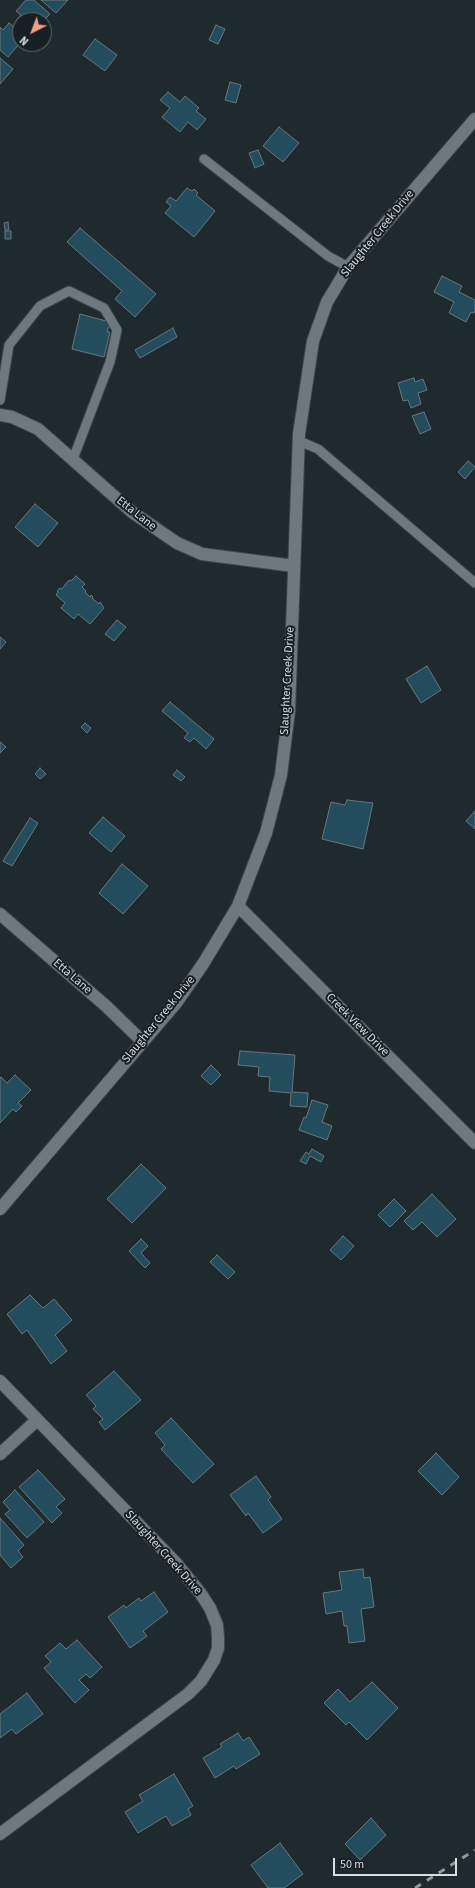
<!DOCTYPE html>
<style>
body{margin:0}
#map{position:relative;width:475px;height:1888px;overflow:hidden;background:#1f2a2e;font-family:"Source Sans 3",sans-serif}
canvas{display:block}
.north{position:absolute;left:12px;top:12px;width:40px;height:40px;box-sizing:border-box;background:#162024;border:1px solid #646c70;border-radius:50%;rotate:222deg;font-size:11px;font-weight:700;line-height:16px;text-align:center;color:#d8dfe1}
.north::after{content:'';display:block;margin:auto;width:14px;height:18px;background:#f49e87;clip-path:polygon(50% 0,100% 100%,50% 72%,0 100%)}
.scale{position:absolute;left:333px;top:1858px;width:124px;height:18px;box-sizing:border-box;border:2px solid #d8dfe1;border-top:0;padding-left:5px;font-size:12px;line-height:14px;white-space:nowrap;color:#d8dfe1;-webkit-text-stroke:3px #162024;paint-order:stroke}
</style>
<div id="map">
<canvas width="475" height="1888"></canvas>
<div class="north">N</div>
<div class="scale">50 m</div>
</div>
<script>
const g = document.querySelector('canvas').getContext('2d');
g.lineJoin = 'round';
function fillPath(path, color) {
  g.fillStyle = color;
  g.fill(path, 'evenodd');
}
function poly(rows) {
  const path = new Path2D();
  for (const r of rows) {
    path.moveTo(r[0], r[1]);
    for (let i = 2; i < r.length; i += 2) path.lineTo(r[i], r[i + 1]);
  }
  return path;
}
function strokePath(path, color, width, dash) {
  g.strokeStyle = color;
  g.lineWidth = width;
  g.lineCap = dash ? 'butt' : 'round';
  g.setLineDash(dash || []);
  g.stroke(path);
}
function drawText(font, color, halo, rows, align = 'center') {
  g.font = font + ' "Source Sans 3",sans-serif';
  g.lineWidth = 4;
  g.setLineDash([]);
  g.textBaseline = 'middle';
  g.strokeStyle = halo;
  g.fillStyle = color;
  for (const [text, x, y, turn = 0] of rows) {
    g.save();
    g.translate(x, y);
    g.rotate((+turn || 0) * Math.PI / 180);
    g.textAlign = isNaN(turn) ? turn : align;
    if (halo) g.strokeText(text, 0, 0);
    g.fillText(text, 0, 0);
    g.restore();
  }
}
const building = poly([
 [26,0,34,0,50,14,44,20,20,20,20,25,16,21,21,15,16,11,26,0],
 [41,0,68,0,56,13,41,0],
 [9,23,20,32,20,43,8,57,0,50,0,27,3,30,9,23],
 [216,25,225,29,218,44,209,40,216,25],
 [95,39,117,55,105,71,83,55,95,39],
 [0,58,13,69,0,84,0,58],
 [230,82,241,85,236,103,225,100,230,82],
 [168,92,180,102,185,96,199,108,196,111,206,119,197,130,188,122,180,132,162,117,170,108,160,100,168,92],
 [279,127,299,143,283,162,263,146,279,127],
 [258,150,264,164,255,168,249,153,258,150],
 [187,188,192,191,194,189,198,193,196,195,215,211,194,237,165,213,171,206,166,202,170,197,176,201,187,188],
 [8,222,9,230,5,230,4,223,8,222],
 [80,228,156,294,135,317,115,299,122,291,67,242,80,228],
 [5,231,11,231,11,239,5,239,5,231],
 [442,276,462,286,459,292,475,300,475,310,474,313,471,312,466,322,449,313,454,302,434,292,442,276],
 [80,314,110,322,107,332,110,332,104,357,72,349,80,314],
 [173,328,177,337,140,358,135,350,173,328],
 [414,378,415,382,423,379,427,390,418,393,421,404,411,408,408,400,403,401,398,383,414,378],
 [424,412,431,429,420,434,412,416,424,412],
 [468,461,475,467,465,479,458,472,468,461],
 [35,504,58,523,38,547,15,527,35,504],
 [76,576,85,584,82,587,86,591,85,592,90,597,91,595,93,597,92,598,99,604,100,602,104,608,90,624,78,614,74,619,61,608,65,603,56,595,58,592,57,591,60,588,62,589,68,581,72,580,76,576],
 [117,620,126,627,114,641,105,634,117,620],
 [0,637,6,642,0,649,0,637],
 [427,666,441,690,421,703,406,679,427,666],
 [170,702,214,739,206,749,194,738,190,742,184,738,188,733,162,711,170,702],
 [85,723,91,728,87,733,81,727,85,723],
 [0,742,6,747,0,753,0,742],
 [40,768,46,774,40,779,35,774,40,768],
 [177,770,185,777,181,781,173,775,177,770],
 [347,800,373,803,363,849,322,839,331,802,345,805,347,800],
 [475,811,475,829,466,821,475,811],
 [103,817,125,836,111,852,89,833,103,817],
 [30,818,38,823,12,866,3,861,30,818],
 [122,864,148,886,123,914,99,893,122,864],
 [240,1051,295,1055,292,1092,308,1093,307,1107,290,1106,291,1093,269,1091,270,1077,258,1076,259,1067,238,1065,240,1051],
 [211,1065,221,1075,211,1085,201,1076,211,1065],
 [15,1075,31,1090,18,1103,22,1106,16,1112,13,1109,0,1123,0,1078,1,1077,7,1083,15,1075],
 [312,1100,328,1105,322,1122,332,1126,327,1140,299,1130,304,1117,306,1118,312,1100],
 [312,1149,324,1156,321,1162,310,1156,306,1164,300,1161,306,1152,309,1154,312,1149],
 [141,1164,166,1188,132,1223,107,1199,141,1164],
 [432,1194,456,1219,437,1237,422,1222,413,1230,404,1221,432,1194],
 [394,1199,406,1211,390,1227,378,1215,394,1199],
 [343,1236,354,1246,341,1260,330,1250,343,1236],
 [141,1239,148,1246,141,1253,150,1263,145,1268,129,1251,141,1239],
 [217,1255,235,1272,228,1279,210,1262,217,1255],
 [30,1295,43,1308,54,1299,72,1320,55,1335,67,1351,51,1364,27,1330,22,1334,7,1314,30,1295],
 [114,1371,141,1400,105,1430,99,1422,103,1419,93,1409,96,1406,86,1395,114,1371],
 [171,1418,214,1464,193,1483,161,1449,165,1445,155,1433,171,1418],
 [436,1453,459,1477,442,1495,418,1471,436,1453],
 [38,1470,65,1499,56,1507,62,1513,52,1523,19,1487,38,1470],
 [256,1476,271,1497,268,1500,282,1519,263,1533,248,1513,246,1516,230,1495,256,1476],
 [15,1490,44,1522,27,1538,5,1514,10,1510,3,1502,15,1490],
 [0,1518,24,1545,18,1551,23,1557,11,1568,0,1555,0,1518],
 [363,1569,364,1578,370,1577,374,1607,361,1609,365,1641,349,1643,347,1626,344,1626,342,1611,326,1614,323,1593,342,1590,339,1572,363,1569],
 [154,1592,168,1612,143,1631,147,1636,130,1648,108,1617,124,1605,126,1608,139,1598,141,1601,154,1592],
 [77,1640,102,1667,90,1678,86,1674,79,1680,89,1690,75,1703,44,1668,51,1662,45,1656,60,1643,66,1649,77,1640],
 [372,1682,398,1708,367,1740,349,1722,346,1725,324,1703,338,1689,350,1702,372,1682],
 [27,1693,43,1714,16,1734,12,1729,0,1738,0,1714,27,1693],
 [238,1733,243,1741,249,1737,260,1754,236,1769,234,1766,215,1778,203,1758,222,1747,220,1744,238,1733],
 [174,1774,193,1806,188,1809,191,1815,172,1826,166,1816,138,1833,125,1812,143,1801,139,1795,174,1774],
 [371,1818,386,1835,360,1860,345,1844,371,1818],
 [280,1843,303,1874,284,1888,268,1888,251,1865,280,1843]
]);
fillPath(building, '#234d5d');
strokePath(building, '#6a767b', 1);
const lane = poly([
 [204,159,328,256,348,267],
 [0,400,9,345,40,306,69,291,104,308,117,330,110,362,73,459],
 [299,441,318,449,475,583]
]);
const street = poly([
 [0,415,12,417,38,429,132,512,177,543,202,554,294,566],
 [238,906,475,1143],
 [0,914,106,1006,143,1042],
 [0,1209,176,1003,203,964,238,906,266,833,281,775,289,711,299,434,313,341,327,302,348,267,475,119],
 [0,1381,176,1563,201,1594,210,1608,217,1625,218,1637,218,1648,214,1660,201,1681,188,1694,0,1834],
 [0,1454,37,1420]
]);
strokePath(lane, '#3f474b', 11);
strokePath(street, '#3f474b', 14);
strokePath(lane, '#6d797e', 9);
strokePath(street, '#6d797e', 12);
strokePath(poly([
 [415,1888,475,1850]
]), '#919a9c', 3, [7, 7]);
drawText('12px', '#d8dfe1', '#162024', [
 ["Slaughter Creek Drive",378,234,-51],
 ["Etta Lane",136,514,38],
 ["Slaughter Creek Drive",288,681,-87],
 ["Etta Lane",72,977,41],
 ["Slaughter Creek Drive",159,1020,-51],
 ["Creek View Drive",357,1025,45],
 ["Slaughter Creek Drive",163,1553,48]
]);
</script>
